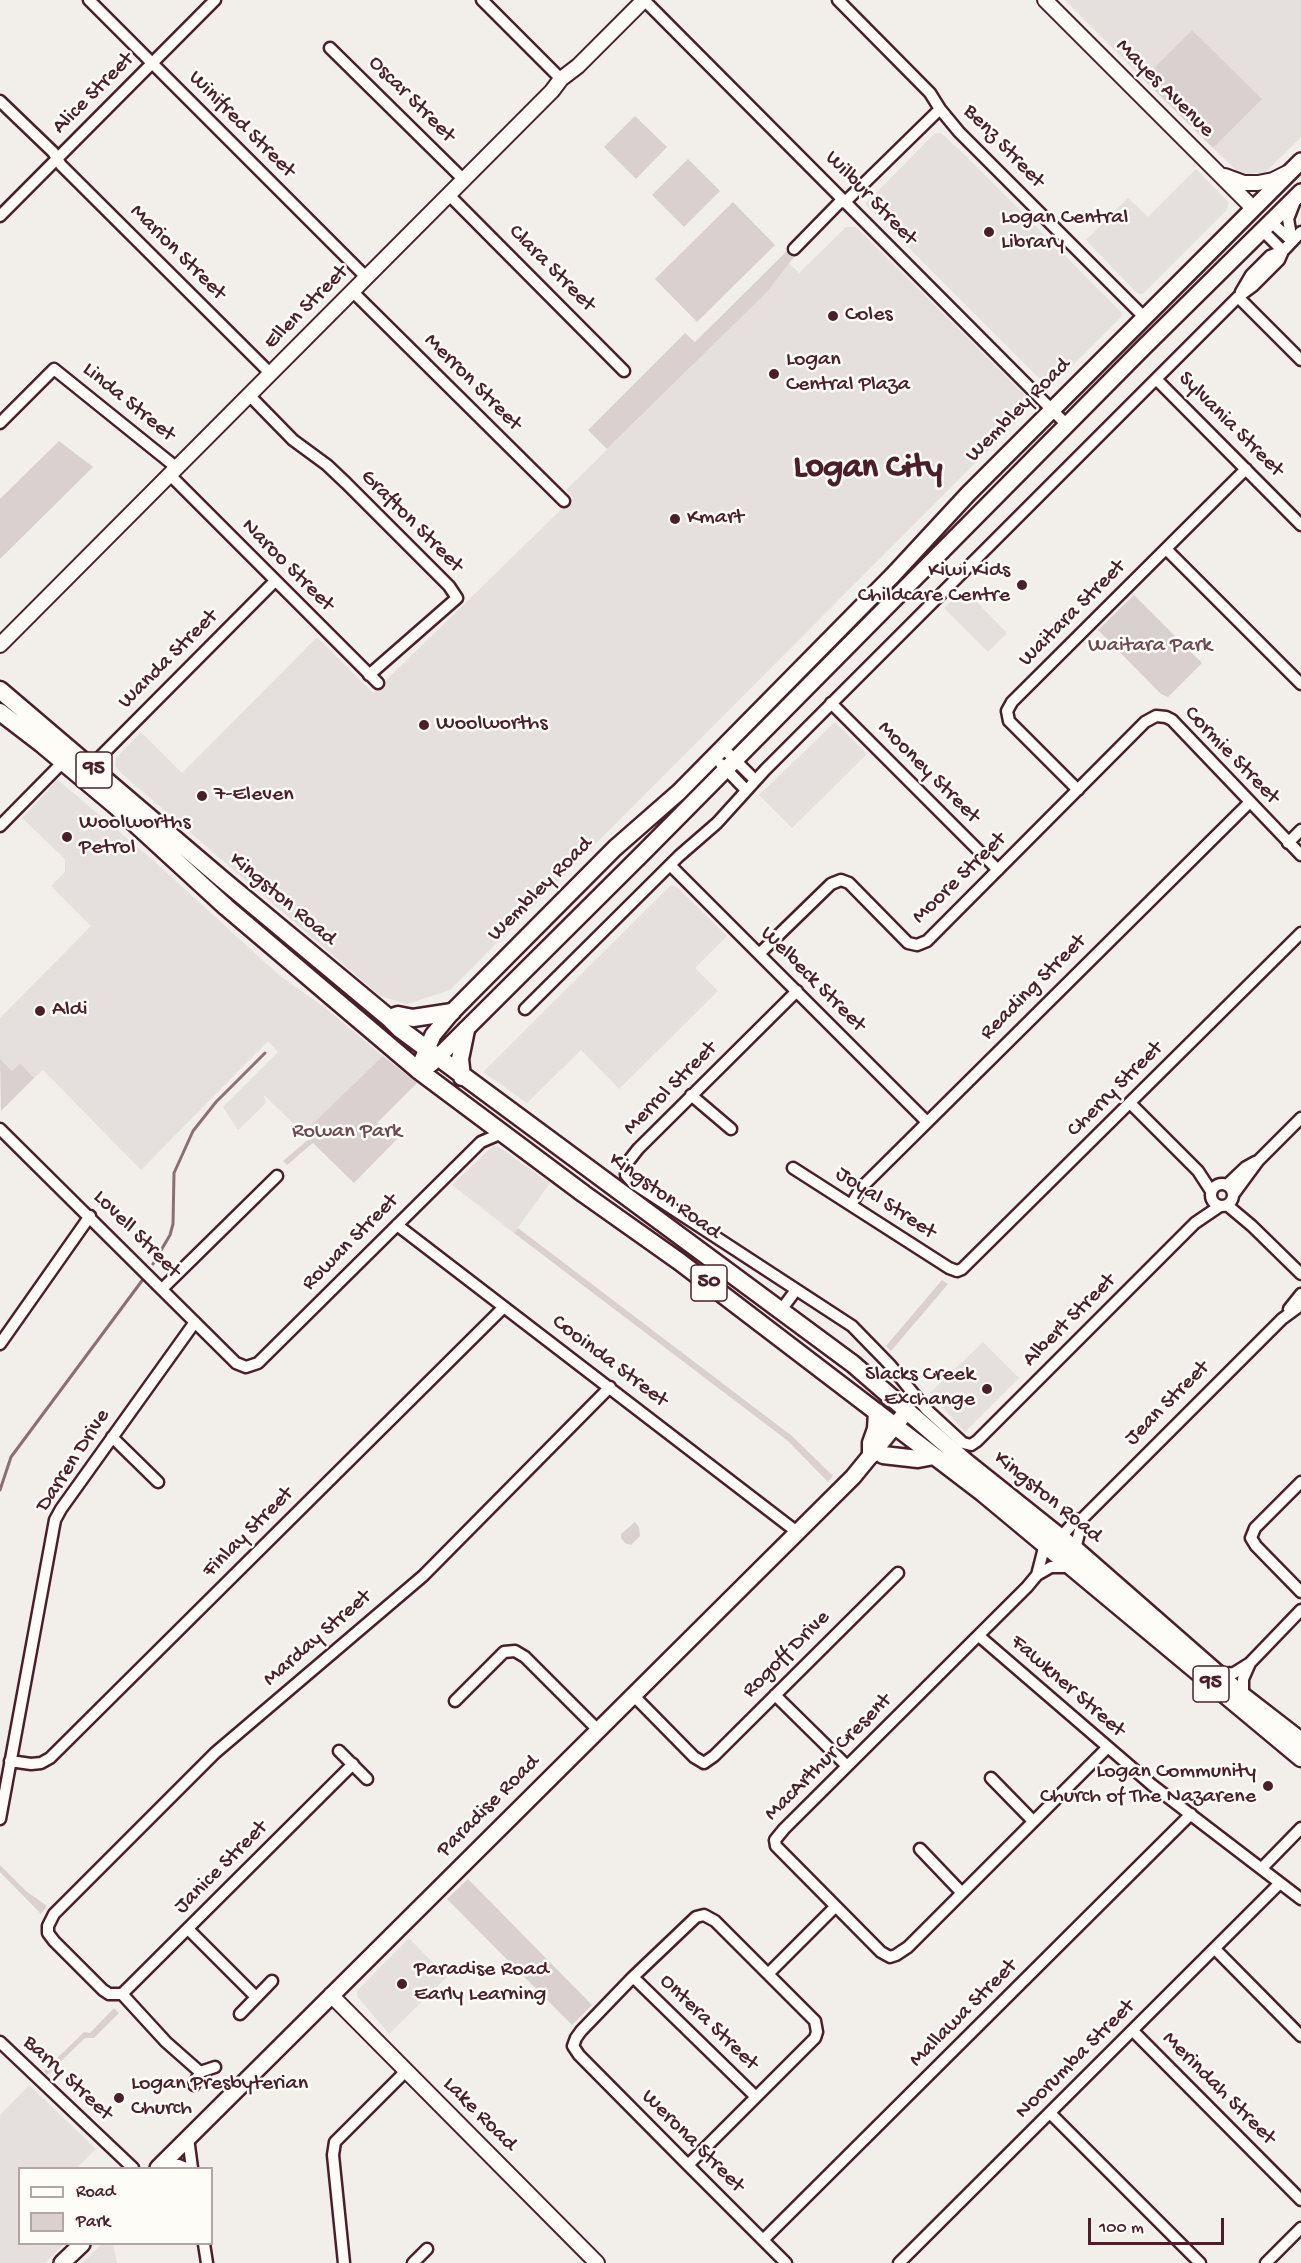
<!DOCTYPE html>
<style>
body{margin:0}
#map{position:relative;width:1301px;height:2263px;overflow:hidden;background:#f2efeb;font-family:"Gochi Hand",sans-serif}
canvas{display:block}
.legend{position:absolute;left:18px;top:2167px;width:195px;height:78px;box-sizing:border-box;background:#fdfcf7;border:2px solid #b5a4a5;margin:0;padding:8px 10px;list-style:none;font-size:18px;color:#4a1f2b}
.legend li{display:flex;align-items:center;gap:12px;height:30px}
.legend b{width:30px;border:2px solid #b5a4a5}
.scale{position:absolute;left:1088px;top:2218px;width:136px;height:27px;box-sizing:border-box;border:3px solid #4a1f2b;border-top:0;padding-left:8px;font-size:18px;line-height:21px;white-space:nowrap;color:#4a1f2b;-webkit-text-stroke:4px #fdfcf7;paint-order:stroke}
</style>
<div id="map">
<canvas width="1301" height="2263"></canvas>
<ul class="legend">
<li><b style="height:8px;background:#fdfcf7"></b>Road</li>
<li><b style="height:16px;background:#d9d0cf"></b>Park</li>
</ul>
<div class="scale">100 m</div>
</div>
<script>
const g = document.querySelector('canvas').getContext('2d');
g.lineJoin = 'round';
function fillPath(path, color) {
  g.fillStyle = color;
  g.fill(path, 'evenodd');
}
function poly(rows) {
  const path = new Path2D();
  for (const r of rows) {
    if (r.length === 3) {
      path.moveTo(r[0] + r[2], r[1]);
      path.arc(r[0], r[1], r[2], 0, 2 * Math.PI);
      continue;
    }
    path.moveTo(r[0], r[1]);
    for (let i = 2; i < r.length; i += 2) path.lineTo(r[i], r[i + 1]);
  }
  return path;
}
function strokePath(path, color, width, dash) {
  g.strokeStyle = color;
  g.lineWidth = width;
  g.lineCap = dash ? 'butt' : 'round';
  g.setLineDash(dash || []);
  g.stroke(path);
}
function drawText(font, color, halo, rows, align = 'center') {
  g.font = font + ' "Gochi Hand",sans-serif';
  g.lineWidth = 5;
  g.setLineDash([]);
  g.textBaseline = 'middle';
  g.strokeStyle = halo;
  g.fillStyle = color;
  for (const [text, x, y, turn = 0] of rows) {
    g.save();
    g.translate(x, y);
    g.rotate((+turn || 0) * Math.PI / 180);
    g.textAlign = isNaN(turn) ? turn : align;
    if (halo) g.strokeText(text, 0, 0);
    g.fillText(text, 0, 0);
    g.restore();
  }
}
fillPath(poly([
 [1065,0,1301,0,1301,137,1266,172,1248,174,1235,169,1213,148,1261,98,1192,30,1143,79],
 [941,133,965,155,1122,313,1121,317,1053,385,1045,384,865,204,934,134],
 [1196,169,1229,203,1226,211,1143,294,1138,294,1086,240,1128,198,1148,217],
 [846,227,856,227,1029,399,1029,409,450,990,407,1004,380,996,121,773,115,766,116,758,141,732,182,773,317,637,373,693,573,498,566,490,767,292,789,263,799,273],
 [964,589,1007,633,988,652,944,608],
 [835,722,867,754,792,828,759,795],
 [58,780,155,862,280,976,324,1007,383,1056,303,1133,264,1095,266,1103,238,1130,223,1107,278,1052,268,1041,141,1170,43,1070,34,1078,20,1063,12,1071,0,1059,0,1018,91,926,51,886,65,872,65,859,22,818],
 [671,885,677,887,727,936,695,968,718,991,619,1089,581,1050,527,1103,483,1072],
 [493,1146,499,1147,550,1183,514,1233,452,1185],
 [983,1342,1019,1378,965,1432,930,1393],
 [409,1938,447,1977,389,2034,357,1996,357,1991],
 [29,2085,96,2149,77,2168,20,2168,20,2244,64,2244,45,2263,0,2263,0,2115],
 [102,2244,113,2244,117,2263,82,2263]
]), '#e5dfdd');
fillPath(poly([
 [1192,30,1262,99,1213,148,1143,79],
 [635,116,667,147,636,179,604,147],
 [688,159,720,191,684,227,652,195],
 [733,202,775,245,697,322,655,279],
 [791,247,797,253,767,292,607,449,588,430,685,333,695,342],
 [59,441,93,467,0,559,0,499],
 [1134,595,1202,663,1168,697,1161,694,1098,630],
 [383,1056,417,1083,377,1123,398,1138,354,1183,313,1143,287,1165,283,1161,309,1139,303,1133],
 [0,1059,12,1071,20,1063,34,1078,1,1111],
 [518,1228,792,1436,833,1476,828,1482,788,1441,514,1233],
 [942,1280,948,1284,891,1351,886,1346],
 [635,1522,639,1527,640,1536,631,1545,625,1543,621,1538,621,1534],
 [0,1865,26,1891,47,1906,41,1914,0,1872],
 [468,1879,592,2005,572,2025,447,1899],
 [114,2008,119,2013,94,2038,85,2038,47,2075,44,2071,84,2032,90,2033]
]), '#d9d0cf');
strokePath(poly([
 [153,1264,170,1235,173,1224,174,1173,193,1131,216,1102,265,1053],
 [0,1490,11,1457,144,1278]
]), '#8b6f75', 3);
const minor = poly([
 [89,0,366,277],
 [482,0,561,79],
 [644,0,1067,425],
 [838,0,930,93,940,109,959,132,1145,318],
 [330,48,464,180],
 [0,101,53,152,61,165,271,374],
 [449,195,624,371],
 [0,216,215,0],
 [1271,222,1292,241],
 [1262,230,1283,251],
 [1292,241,1288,219,1295,201],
 [794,249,839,203,846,201,940,109],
 [353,292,564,501],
 [1241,292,1251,275,1270,256,1283,251,1301,232],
 [1238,297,1301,360],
 [1156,379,1301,525],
 [250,396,293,440,327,465,346,483,449,586,457,598,369,675],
 [0,423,54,369,177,468],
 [170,475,378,683],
 [1166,549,1301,684],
 [831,703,998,870],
 [722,747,755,780],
 [721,764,746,790],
 [90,767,275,581],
 [1078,790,1009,721,1007,711,1012,702,1246,469],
 [0,826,63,762],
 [1288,843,1301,830],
 [670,865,927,1122],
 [759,954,831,884,841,880,849,883,908,943,917,945,927,941,1145,722,1156,716,1166,717,1172,720,1301,855],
 [797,991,638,1149,627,1163,626,1175,633,1183,852,1326,890,1365,926,1409,963,1443,971,1445,977,1441,1195,1223,1220,1206],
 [525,1009,679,856,717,823,765,770,1238,297,1253,286,1279,260,1283,251],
 [691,1095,731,1129],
 [1130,1103,1198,1171,1211,1191],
 [0,1129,236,1363,246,1367,258,1363,481,1142,502,1133],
 [793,1168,949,1268,957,1271,962,1269,1301,933],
 [1222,1195,11],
 [1227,1185,1246,1167,1255,1162],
 [1233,1195,1258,1161,1301,1118],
 [851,1205,861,1188,1250,802],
 [1227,1205,1252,1226,1301,1274],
 [397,1225,797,1532],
 [162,1289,277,1176],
 [1289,1309,1301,1294],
 [781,1310,796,1290],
 [0,1344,90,1216],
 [112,1437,158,1482],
 [1301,1482,1255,1528,1251,1538,1256,1546,1301,1592],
 [1059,1542,1061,1537,1075,1521,1083,1518,1282,1319,1301,1305],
 [1045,1544,1037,1575,1027,1587,784,1829,775,1840,776,1846,881,1952,890,1957,896,1955,908,1947,1107,1748],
 [1075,1549,1083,1518],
 [1037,1575,1051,1567,1071,1567],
 [979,1636,1152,1785,1301,1899],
 [1218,1674,1234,1673,1250,1663,1301,1610],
 [633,1695,694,1757,704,1763,714,1756,898,1573],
 [775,1695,847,1766],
 [1243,1696,1243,1679,1250,1663],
 [455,1701,504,1652,515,1651,525,1657,598,1730],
 [339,1751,367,1779],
 [10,1761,31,1764,41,1763,50,1758,504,1307],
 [353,1764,122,1994,109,1994,103,1990,54,1941,48,1933,48,1926,54,1914,215,1753,423,1576,610,1387],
 [991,1778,1033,1821],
 [0,1819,55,1520,61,1509,195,1322],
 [920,1849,962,1893],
 [1262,1868,1301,1828],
 [188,1929,256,1997],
 [1215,1949,1301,2036],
 [768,1974,835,1907],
 [633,1977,756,2097],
 [122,1994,166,2042,200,2072],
 [240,2014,272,1981],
 [1133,2031,1301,2200],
 [0,2042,133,2168],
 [194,2085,200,2072,215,2067],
 [1050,2113,1200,2263],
 [188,2138,192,2168],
 [162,2164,179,2165,186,2168],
 [688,2165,815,2038,817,2032,815,2021,715,1921,704,1915,696,1917,633,1977,581,2031,576,2038,573,2046,579,2055,688,2165,786,2263],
 [763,2240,1191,1814],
 [204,2244,207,2263],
 [344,2263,333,2155,335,2142,406,2071],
 [413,2263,427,2249],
 [899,2263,1280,1883],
 [1266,2263,1301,2228]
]);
const tertiary = poly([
 [1045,0,1253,208],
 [1225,176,1244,183,1258,183,1273,180,1287,173],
 [0,645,552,91,561,79,578,66,644,0],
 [331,1995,597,2263]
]);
const secondary = poly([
 [431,1064,646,850,1142,349,1301,192],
 [418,1070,433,1035,452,1012,615,848,679,792,893,575,968,494,1301,161],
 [158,2168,853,1477,907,1411],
 [62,2263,82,2244]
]);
const primary = poly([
 [0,690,223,880,389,1018,400,1029,853,1364,966,1462,1075,1549,1243,1696,1301,1741],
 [0,712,43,745,117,807,226,907,418,1070,584,1194,680,1262,984,1494,1301,1758],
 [389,1018,398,1015,413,1018,452,1012],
 [462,1077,460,1059,466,1030],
 [871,1455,871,1443,876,1429,877,1412],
 [883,1455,918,1459,934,1456]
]);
strokePath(minor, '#4a1f2b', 15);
strokePath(tertiary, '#4a1f2b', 18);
strokePath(secondary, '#4a1f2b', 20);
strokePath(primary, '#4a1f2b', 21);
strokePath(minor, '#fdfcf7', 10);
strokePath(tertiary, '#fdfcf7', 14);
strokePath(secondary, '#fdfcf7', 15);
strokePath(primary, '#fdfcf7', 16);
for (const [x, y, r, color] of [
 [989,232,6,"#4a1f2b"],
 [833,316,6,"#4a1f2b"],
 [774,374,6,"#4a1f2b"],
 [675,519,6,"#4a1f2b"],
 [1022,585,6,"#4a1f2b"],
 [424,725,6,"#4a1f2b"],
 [202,796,6,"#4a1f2b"],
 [67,837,6,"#4a1f2b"],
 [40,1011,6,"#4a1f2b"],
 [987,1389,6,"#4a1f2b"],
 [1268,1786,6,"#4a1f2b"],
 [402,1984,6,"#4a1f2b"],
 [119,2098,6,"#4a1f2b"]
]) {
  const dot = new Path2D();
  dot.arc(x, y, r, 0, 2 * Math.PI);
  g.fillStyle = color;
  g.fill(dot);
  strokePath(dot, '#fdfcf7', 2);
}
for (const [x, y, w] of [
 [94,770,36],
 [709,1283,36],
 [1211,1684,36]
]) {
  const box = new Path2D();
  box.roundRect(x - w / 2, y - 18, w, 36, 4.5);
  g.fillStyle = '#fdfcf7';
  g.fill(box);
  strokePath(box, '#4a1f2b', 1.5);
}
drawText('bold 21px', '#4a1f2b', null, [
 ["95",94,770],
 ["50",709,1283],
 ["95",1211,1684]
]);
drawText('22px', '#4a1f2b', '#fdfcf7', [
 ["Mayes Avenue",1164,89,45],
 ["Alice Street",94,94,-45],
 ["Oscar Street",411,100,45],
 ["Winifred Street",241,125,45],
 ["Benz Street",1003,147,46],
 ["Wilbur Street",870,199,46],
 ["Marion Street",177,253,45],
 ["Clara Street",551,269,45],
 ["Ellen Street",307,308,-45],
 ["Merron Street",472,383,45],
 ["Linda Street",128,403,39],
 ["Wembley Road",1019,411,-45],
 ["Sylvania Street",1230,425,45],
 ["Grafton Street",411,522,45],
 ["Naroo Street",287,566,45],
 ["Waitara Street",1073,614,-45],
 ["Wanda Street",169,660,-45],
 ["Cormie Street",1231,756,46],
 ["Mooney Street",928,773,45],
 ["Moore Street",960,879,-44],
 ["Wembley Road",541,890,-45],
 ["Kingston Road",282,900,40],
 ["Welbeck Street",812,980,45],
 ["Reading Street",1034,988,-45],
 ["Merrol Street",671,1089,-45],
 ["Cherry Street",1116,1090,-45],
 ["Kingston Road",664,1197,36],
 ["Joyal Street",885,1204,33],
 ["Lovell Street",136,1235,45],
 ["Rowan Street",351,1243,-45],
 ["Albert Street",1070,1321,-45],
 ["Cooinda Street",609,1362,37],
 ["Jean Street",1168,1404,-45],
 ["Darren Drive",74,1461,-57],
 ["Kingston Road",1047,1498,39],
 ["Finlay Street",249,1533,-45],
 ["Marday Street",318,1639,-41],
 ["Rogoff Drive",787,1655,-45],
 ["Fawkner Street",1067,1687,41],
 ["MacArthur Cresent",829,1758,-45],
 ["Paradise Road",489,1807,-45],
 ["Janice Street",222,1868,-45],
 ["Mallawa Street",964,2014,-45],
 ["Ontera Street",708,2023,44],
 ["Noorumba Street",1076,2060,-45],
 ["Barry Street",67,2079,43],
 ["Merindah Street",1218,2089,45],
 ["Lake Road",479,2115,45],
 ["Werona Street",692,2142,45]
]);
drawText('22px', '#4a1f2b', '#fdfcf7', [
 ["Logan Central",1001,219],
 ["Library",1001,244],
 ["Coles",845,316],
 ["Logan",786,361],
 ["Central Plaza",786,386],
 ["Kmart",687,519],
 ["Kiwi Kids",1010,572,"right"],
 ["Childcare Centre",1010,597,"right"],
 ["Woolworths",436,725],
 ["7-Eleven",214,796],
 ["Woolworths",79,824],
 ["Petrol",79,849],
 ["Aldi",52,1011],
 ["Slacks Creek",975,1376,"right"],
 ["Exchange",975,1401,"right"],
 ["Logan Community",1256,1773,"right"],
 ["Church of The Nazarene",1256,1798,"right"],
 ["Paradise Road",414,1971],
 ["Early Learning",414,1996],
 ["Logan Presbyterian",131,2085],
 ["Church",131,2110]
], 'left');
drawText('22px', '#6e4b54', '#fdfcf7', [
 ["Waitara Park",1150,647],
 ["Rowan Park",347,1133]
]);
drawText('bold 34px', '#4a1f2b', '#fdfcf7', [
 ["Logan City",868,470]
]);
</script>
